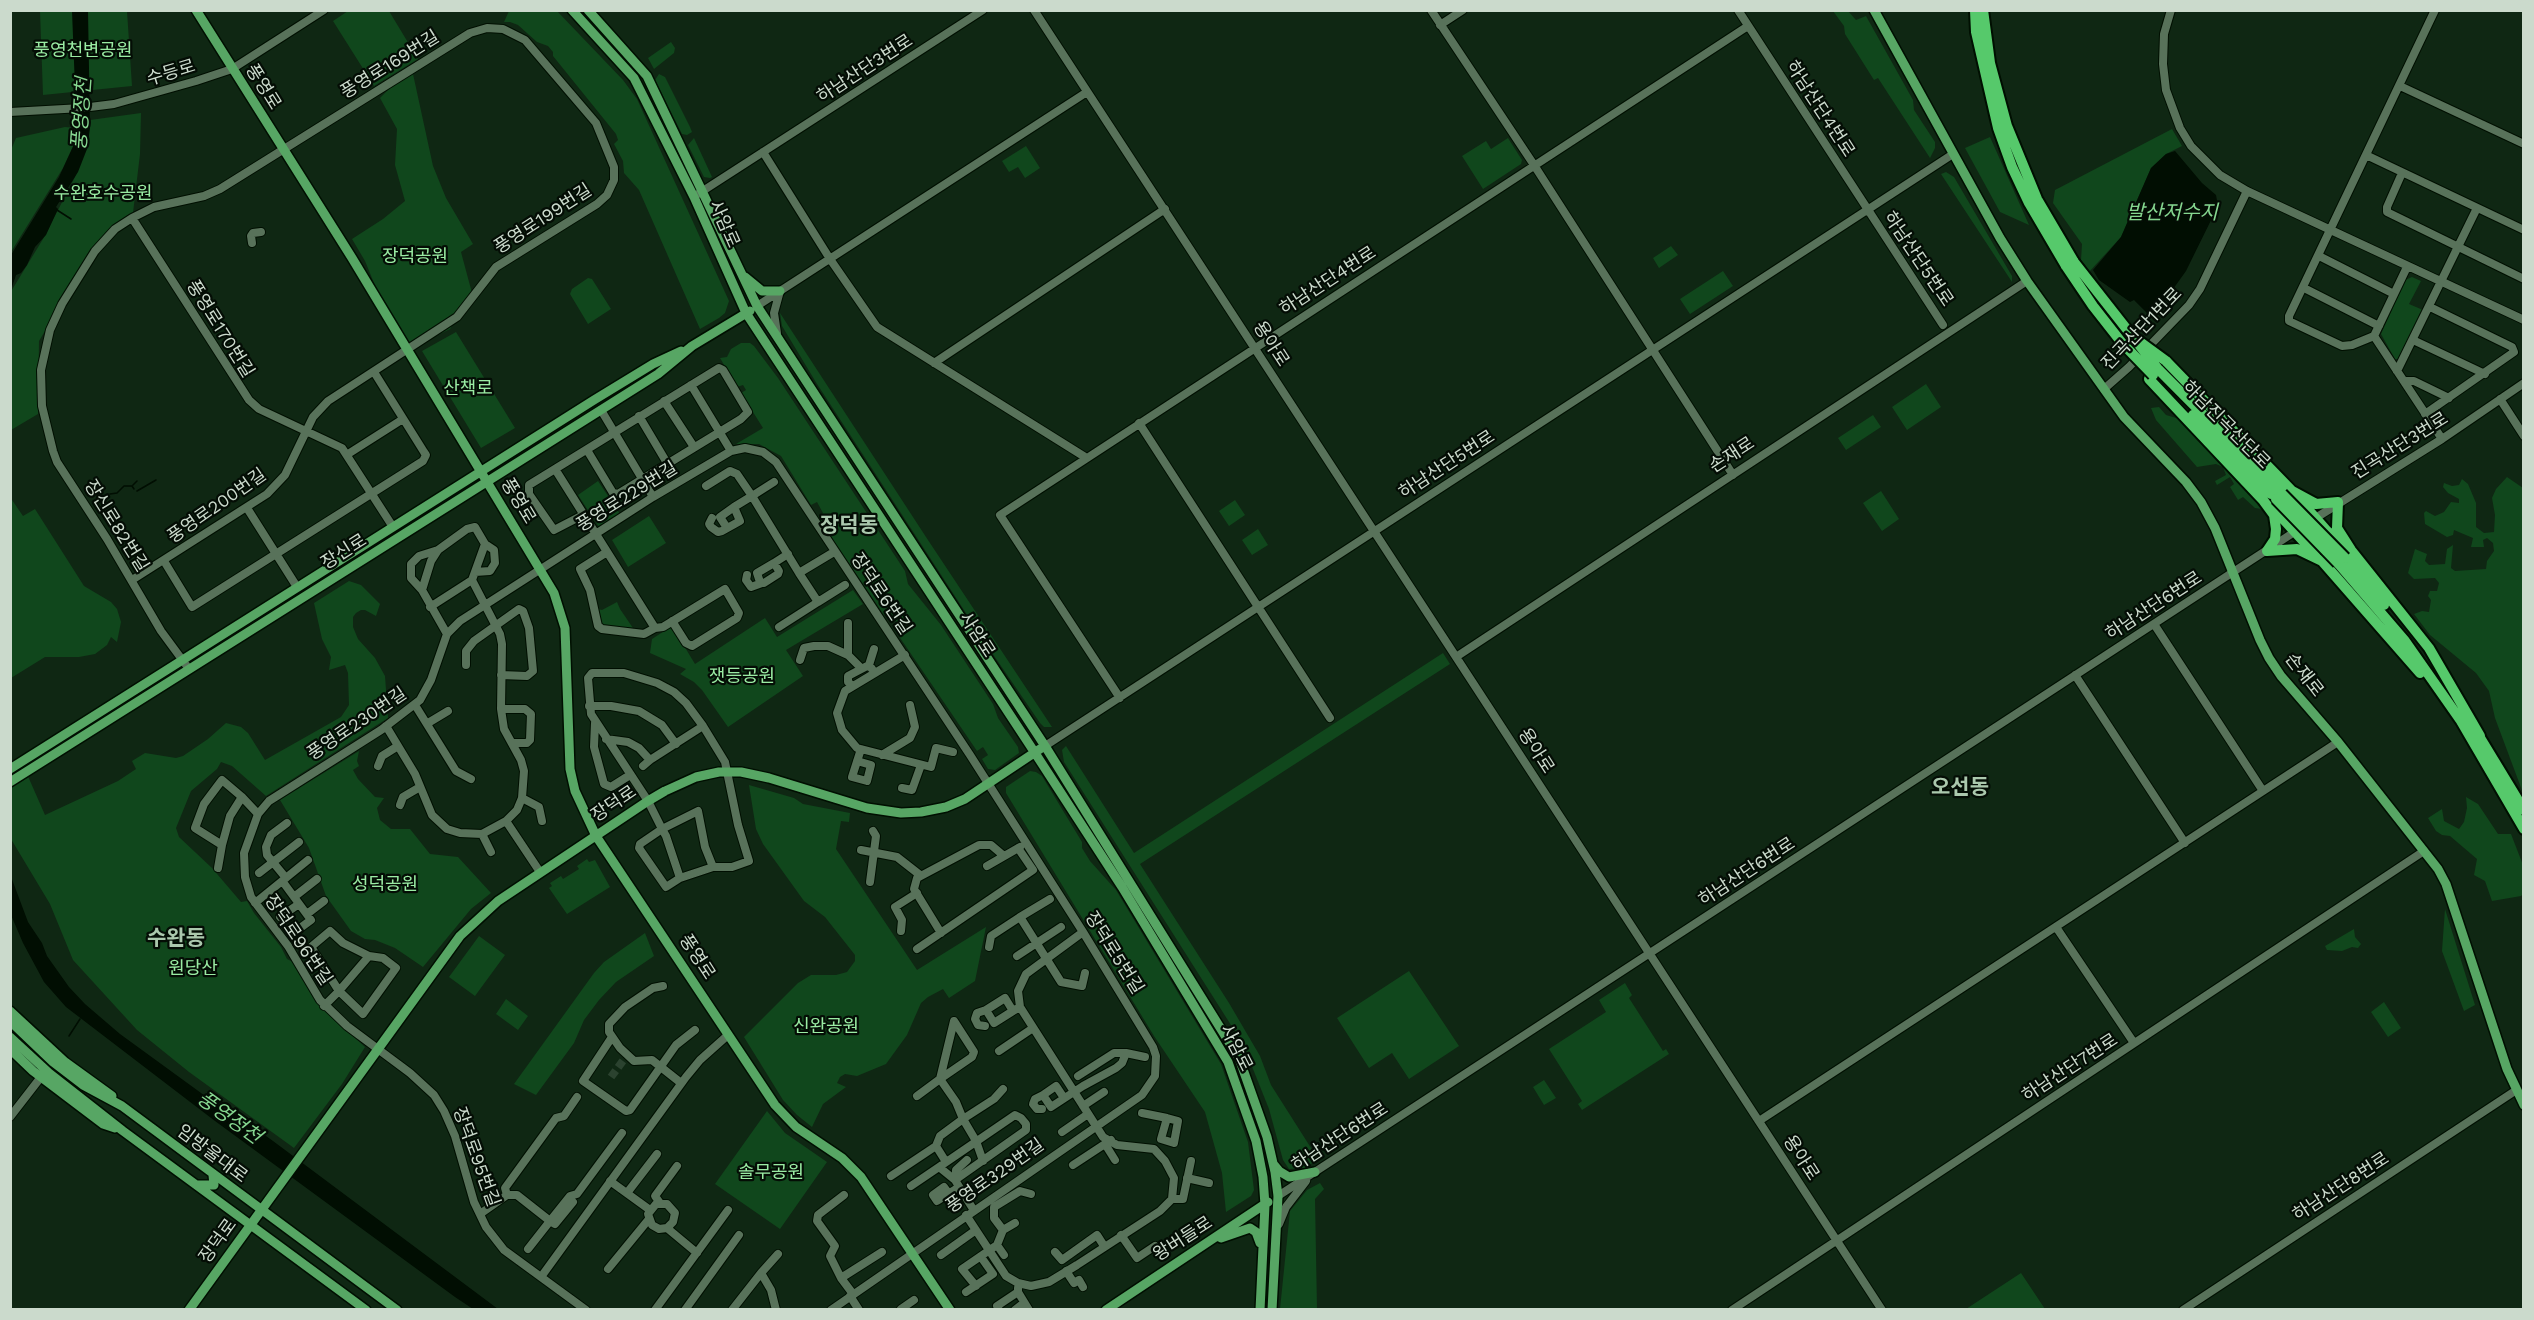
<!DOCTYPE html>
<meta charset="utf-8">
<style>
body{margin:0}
#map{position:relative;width:2534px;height:1320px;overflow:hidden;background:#0f2713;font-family:"Work Sans",sans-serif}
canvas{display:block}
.frame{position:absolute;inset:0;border:12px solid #cbdacc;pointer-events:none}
</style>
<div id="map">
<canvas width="2534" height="1320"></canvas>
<div class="frame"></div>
</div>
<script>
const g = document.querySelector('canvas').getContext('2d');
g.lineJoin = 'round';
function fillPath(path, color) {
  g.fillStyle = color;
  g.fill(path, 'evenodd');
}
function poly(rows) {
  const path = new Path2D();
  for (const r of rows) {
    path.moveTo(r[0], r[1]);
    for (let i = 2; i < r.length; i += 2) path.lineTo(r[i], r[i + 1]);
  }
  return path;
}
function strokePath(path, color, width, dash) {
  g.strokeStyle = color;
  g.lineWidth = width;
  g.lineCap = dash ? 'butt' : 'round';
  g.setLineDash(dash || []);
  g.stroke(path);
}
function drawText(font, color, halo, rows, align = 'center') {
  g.font = font + ' "Work Sans","Noto Sans KR",sans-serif';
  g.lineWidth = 4.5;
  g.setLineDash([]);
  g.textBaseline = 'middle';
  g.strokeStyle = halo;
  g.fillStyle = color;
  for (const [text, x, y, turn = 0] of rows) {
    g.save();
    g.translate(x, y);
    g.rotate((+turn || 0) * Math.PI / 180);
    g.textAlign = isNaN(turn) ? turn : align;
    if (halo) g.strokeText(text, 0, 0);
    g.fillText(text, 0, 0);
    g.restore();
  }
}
fillPath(poly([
 [40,11,127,11,132,86,43,95],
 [348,11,389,11,418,59,374,86,333,21],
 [509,11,557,11,623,80,637,99,729,301,725,313,719,318,700,329,639,190,624,173,623,161,614,144,618,140,616,134,553,56,553,52,548,46,537,42,518,25,510,22,504,22],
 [1833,11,1848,11,1856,20,1866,16,1913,100,1914,110,1935,142,1935,148,1930,158,1878,78,1874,80,1845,34,1844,26],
 [671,42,675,48,674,53,654,69,648,58],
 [405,73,413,74,433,166,446,198,473,244,461,252,472,293,450,329,408,350,383,305,365,261,352,239,383,219,405,201,395,165,397,129,380,98],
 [659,74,665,77,690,127,692,132,687,135,682,134,655,80],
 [141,113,140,154,133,213,95,247,39,341,38,414,11,430,10,293,43,239,75,177,90,120],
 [65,127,76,128,74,144,63,168,11,252,11,150,16,138],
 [2172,129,2182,146,2166,154,2151,168,2121,237,2089,272,2081,260,2082,244,2053,203,2055,190],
 [1990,137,2002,164,2029,225,2000,212,1965,148],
 [694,138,712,177,710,178,704,177,688,145],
 [1508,138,1522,160,1521,164,1483,189,1462,156,1486,141,1491,149],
 [1026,146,1040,168,1025,178,1018,167,1009,172,1002,161],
 [1946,172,1954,177,2012,276,2012,282,1941,174],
 [1671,246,1678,255,1659,268,1653,258],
 [1723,271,1733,286,1690,314,1680,299],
 [2412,277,2421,281,2409,304,2423,310,2401,359,2395,359,2381,334,2405,280],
 [588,278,592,279,611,309,588,324,570,294,572,289],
 [780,313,926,537,1052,727,1044,727,1040,723,988,647,817,384,782,326],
 [456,332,515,428,481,448,422,351],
 [741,343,750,343,754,346,778,378,905,571,908,584,941,625,993,704,998,718,1018,747,1019,753,995,770,988,769,982,759,988,755,983,747,977,751,892,626,897,622,890,612,884,615,818,517,823,513,817,502,811,505,781,456,759,444,736,444,763,428,741,393,746,390,743,385,737,387,720,358,727,357,731,349],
 [1926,384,1941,407,1907,430,1892,407],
 [2159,407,2166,415,2183,420,2225,464,2245,489,2261,504,2262,509,2255,508,2243,497,2238,500,2230,487,2234,484,2230,477,2217,485,2215,481,2226,475,2223,467,2216,464,2197,467,2156,420,2151,408],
 [1873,415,1881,427,1846,450,1838,438],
 [2507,477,2523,488,2523,793,2495,718,2489,691,2476,673,2430,635,2414,614,2422,611,2429,612,2431,600,2428,596,2430,591,2437,591,2439,583,2435,578,2414,579,2408,573,2415,549,2427,554,2425,561,2429,565,2445,564,2447,549,2453,545,2451,568,2455,571,2486,569,2487,561,2494,551,2493,543,2487,538,2483,540,2484,547,2471,547,2473,538,2454,530,2453,535,2447,537,2425,524,2424,513,2426,511,2435,516,2444,512,2451,502,2459,503,2459,499,2448,493,2443,487,2444,483,2452,486,2459,485,2462,479,2468,484,2476,503,2476,527,2484,533,2494,532,2495,515,2492,498,2496,489],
 [598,481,620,514,599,527,578,495],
 [1881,491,1899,519,1882,531,1863,503],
 [10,497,23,516,35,509,84,586,111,602,117,609,121,622,117,642,111,637,107,645,95,654,79,657,45,657,11,678],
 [1235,500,1245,515,1229,526,1219,511],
 [649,516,666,543,628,567,612,540],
 [1258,529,1268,545,1252,555,1242,540],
 [349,581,361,585,380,604,376,616,365,610,361,610,356,613,353,617,353,627,358,639,375,658,385,676,388,718,266,796,232,766,221,762,217,769,191,791,176,828,179,837,212,868,241,902,247,901,254,913,281,947,287,959,299,965,332,1017,365,1047,342,1084,294,1148,189,1072,137,1030,73,960,50,904,11,839,10,785,27,774,45,815,118,781,136,769,132,761,145,753,176,758,183,756,208,739,226,723,241,727,248,733,265,760,341,717,349,705,348,673,345,665,329,670,331,657,322,639,314,603],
 [853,590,863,604,786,650,803,676,728,727,702,690,694,682,680,674,686,669,650,653,652,639,672,626,695,664,765,618,777,637],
 [617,602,620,609,633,628,605,627,600,624,598,609,602,610],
 [1443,653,1450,664,1140,864,1229,1003,1260,1056,1271,1085,1318,1159,1305,1168,1289,1169,1283,1160,1269,1109,1243,1044,1064,762,1062,750,1066,746,1134,853],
 [359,751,357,761,359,766,353,770,358,779,375,797,384,798,377,808,380,820,391,829,410,829,430,854,458,857,491,893,471,909,423,967,395,948,375,940,365,939,351,931,326,896,309,848,280,800],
 [1030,771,1036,772,1042,776,1082,842,1082,848,1090,861,1116,890,1221,1064,1248,1142,1254,1190,1251,1196,1226,1212,1222,1173,1205,1112,1154,1036,1006,793,1006,787],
 [749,785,794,798,803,804,850,813,849,822,841,821,836,849,917,970,986,927,975,981,949,998,943,989,928,997,921,1003,907,1035,886,1064,857,1076,845,1074,840,1077,837,1083,846,1087,823,1104,812,1127,797,1115,783,1100,744,1037,798,983,811,975,836,975,847,972,855,961,855,955,825,917,804,901,763,844,756,829],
 [2466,797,2478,804,2498,834,2511,834,2523,865,2523,894,2521,896,2492,901,2485,881,2474,875,2477,859,2450,836,2442,835,2436,831,2428,818,2442,809,2444,821,2459,829,2464,822,2467,808],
 [587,859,589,862,595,860,610,887,567,914,549,888,552,886,550,883,561,876,563,879,579,869,577,866],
 [2445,909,2475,1005,2464,1011,2442,951],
 [2354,929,2355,937,2361,944,2358,948,2352,947,2342,951,2327,950,2325,946],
 [645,933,654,956,616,982,599,1000,584,1020,574,1043,536,1095,514,1084,594,973,604,962],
 [479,936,505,955,475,996,449,977],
 [1409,971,1459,1046,1409,1079,1392,1053,1369,1068,1337,1018],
 [1625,983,1632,995,1629,998,1663,1051,1666,1049,1669,1054,1582,1110,1578,1104,1582,1101,1549,1049,1606,1012,1599,1000],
 [506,999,528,1016,518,1030,496,1014],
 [2384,1002,2401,1028,2388,1037,2371,1012],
 [1544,1080,1556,1098,1544,1105,1533,1087],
 [767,1111,785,1133,827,1162,780,1229,715,1184],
 [1320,1183,1324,1189,1315,1199,1317,1309,1280,1309,1290,1211,1307,1190],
 [2021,1273,2045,1309,1966,1309]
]), '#10471c');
fillPath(poly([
 [72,11,88,11,90,128,87,149,78,172,56,207,58,209,46,235,35,247,27,265,21,273,16,275,11,290,11,255,59,177,77,138],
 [2175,151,2202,183,2216,195,2218,206,2186,271,2158,310,2148,314,2134,300,2130,302,2099,280,2093,270,2121,237,2151,168,2166,154],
 [10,874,28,922,42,943,47,956,69,987,85,1004,120,1034,223,1109,238,1116,273,1141,498,1309,473,1309,455,1297,215,1121,66,1007,44,982,23,943,11,915]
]), '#010e02');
strokePath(poly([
 [57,210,71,219],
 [133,485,137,481],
 [137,491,156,480],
 [110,494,117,493,124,486,132,486,134,489],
 [69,1036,80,1019],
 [518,1310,518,1309]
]), '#010e02', 1.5);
strokePath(poly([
 [611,1077,625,1058]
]), '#2b422f', 8, [8, 4]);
const minor = poly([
 [1034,10,1882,1310],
 [1431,10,1534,165,1733,475],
 [1738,10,1943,325],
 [2171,10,2164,34,2163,64,2166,90,2180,128,2191,146,2220,175,2247,191,2524,320],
 [1440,25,1463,10],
 [2400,86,2524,144],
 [10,112,82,108,114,104,196,81,232,69,324,10],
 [763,152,830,259,877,327,1085,457],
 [2366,155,2524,230],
 [2402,173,2387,207,2387,212,2524,279],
 [698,194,983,10],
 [132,218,249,400,259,409,342,448,393,527],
 [252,243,251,236,253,233,261,232],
 [2319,256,2394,294],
 [2407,267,2374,336,2352,345,2342,346,2289,321,2289,316,2435,10],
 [2304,288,2379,326],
 [757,306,1087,92],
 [777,333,774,313,780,291],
 [2374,336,2442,439],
 [2413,340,2485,374],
 [934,363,1165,209],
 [2397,371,2477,208],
 [2404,381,2414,381,2449,398],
 [691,385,731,451],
 [2104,389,2129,367,2189,305,2200,289,2247,191],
 [2500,399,2524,436],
 [664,401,694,447],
 [601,410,653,497],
 [2425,414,2514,352,2512,347,2430,307],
 [639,416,667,463],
 [1139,423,1330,718],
 [348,454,403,419],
 [555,469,655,628],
 [706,486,730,471,737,474,752,496,774,482],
 [247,508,297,587],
 [583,515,554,530,529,494,529,485,719,368,723,370,748,412,741,419,618,494,613,493,587,450],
 [712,518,709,524,711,527,718,532,722,531,740,521,734,507,752,496,799,573],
 [2314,519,2442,439,2524,383],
 [727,528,720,517,734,507],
 [607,552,580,569,590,590,598,626,602,629,644,634,655,628,663,627,725,589,739,613,737,618,692,646,686,643,672,621],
 [834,552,799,573,818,602,845,585],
 [164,561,192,607,423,461,426,455,424,452,374,372],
 [774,563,757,573,760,582,764,583,778,574,779,571,774,563,788,554],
 [475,572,490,571,495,563,494,550,485,544],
 [747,575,746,580,751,587,762,583],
 [132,580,267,494,285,475,313,417,328,401,457,317,496,267,597,204,607,195,614,180,614,167,596,123,525,40,503,29,487,28,470,33,220,189,204,196,154,207,132,218,115,229,95,251,62,304,50,330,41,370,42,406,53,451,57,462,107,539,161,631,189,669],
 [422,590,411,578,411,564,419,556,438,550],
 [430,607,472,580],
 [848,623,848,655,861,668],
 [2154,624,2263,791],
 [779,627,818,602],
 [905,655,845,691,837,713,842,730,857,748,931,767,936,748,953,752],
 [1456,657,2027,281],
 [800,660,804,648,814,646,828,646,848,655],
 [466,665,466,651,474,641,519,609,523,611,529,628,533,671,527,676,501,675],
 [872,669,869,665,874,649],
 [2075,675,2185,843],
 [853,686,848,682,848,676,869,665],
 [1120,698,1000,515,1748,26],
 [415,705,456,771,471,779],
 [589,706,611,706,639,711,662,725,676,744],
 [501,709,525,709,531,714,530,740,527,743,512,743],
 [428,723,448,711],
 [595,723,594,747,604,784,611,787,630,775],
 [386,726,415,774,432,815,447,829,460,833,482,834,506,821,517,810,522,798,524,771,521,760,504,729,501,709,502,644,500,634,472,580,485,544,475,527,467,529,438,550,431,561,422,590,447,634],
 [606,739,628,742,639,748,650,760],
 [1045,746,1953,154],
 [882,755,910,738,915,727,910,705],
 [857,761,871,765,867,781,852,777,861,749],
 [378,766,382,756,398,746],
 [643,766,650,760,703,726],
 [902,788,912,790,921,765],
 [242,797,230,816,222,845,195,828,204,804,222,780,242,797,258,814],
 [522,798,539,807,542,821],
 [400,805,403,797,420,787],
 [506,821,540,872],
 [482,834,491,852],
 [861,850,897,857,920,875],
 [987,866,1020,847],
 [218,868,222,845],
 [259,873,299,842],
 [286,878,267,855,266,847,271,835,287,823],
 [680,878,666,836,662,829,648,801,591,714,588,678,592,673,624,673,657,683,674,692,686,703,703,726,725,762,738,825,749,861,732,867,713,867,680,878,666,887,639,848,640,844,662,829,698,811,705,847,713,867],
 [283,882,311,920,292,934],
 [870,882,876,836,873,831],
 [294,897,317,879],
 [1050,899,1020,917,1061,982,1082,986,1085,973],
 [255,903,308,860],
 [307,914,324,901],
 [280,917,299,904],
 [2056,927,2134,1043],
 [901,931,902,920,895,907,917,893],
 [941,933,914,889,917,878,979,845,991,845,1004,856],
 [989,947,991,936,1020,917],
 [917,949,1033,870,1018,848],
 [1017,956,1061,927],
 [663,986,653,988,625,1007,609,1024,609,1032,620,1048,634,1061,652,1060,681,1083],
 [324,1006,339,991,363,1014,396,968,383,958,369,956,343,943,330,931,311,947,339,991,369,956],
 [1013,1011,994,1023,986,1010,1005,998,1013,1011,1020,1007],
 [985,1026,978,1025,975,1019,977,1013,986,1010],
 [612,1037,583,1081,626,1111,630,1110,676,1045,695,1030],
 [999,1051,1033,1028],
 [1078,1076,1114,1053,1126,1053],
 [917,1096,940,1079,954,1021,974,1052,972,1057,940,1079,956,1102,963,1119,940,1136,936,1146,946,1162],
 [1064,1098,1056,1086,1043,1095,1051,1107,1083,1086,1116,1068,1122,1063,1126,1053,1145,1057],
 [1083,1106,1104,1092],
 [1042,1109,1037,1109,1033,1104,1035,1099,1043,1095],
 [1142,1113,1167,1118,1178,1121,1174,1143,1161,1139,1167,1118],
 [10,1117,41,1077],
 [1759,1121,2338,742],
 [1062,1132,1088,1114],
 [1105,1144,1115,1160],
 [983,1161,976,1141,963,1119,994,1099,1003,1089],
 [1073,1165,1111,1140],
 [939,1167,1015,1115,1021,1118,1026,1124,1026,1130,955,1180,973,1209],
 [891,1176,936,1146],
 [1187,1178,1209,1183],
 [956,1179,956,1170,967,1160],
 [610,1181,650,1210],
 [911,1186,939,1167,955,1180],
 [627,1193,657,1154],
 [949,1194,944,1187,933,1195,937,1201,959,1187],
 [507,1195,505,1188,556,1118,564,1116,577,1097],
 [1278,1196,2299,529],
 [1172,1199,1183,1199,1191,1161],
 [573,1202,555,1224,550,1221,570,1196,577,1194,622,1133],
 [660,1203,655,1196,677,1166],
 [480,1214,507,1195,517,1195,550,1221,528,1249],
 [966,1215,1006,1276,1018,1283,1031,1286,1049,1282,1077,1265,1160,1211,1172,1199,1174,1178,1165,1161,1154,1149,1117,1145,1103,1137,1020,1007,1018,991,1026,974,1083,932],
 [1279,1224,1286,1207,1306,1181],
 [667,1228,673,1222,675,1213,667,1204,656,1204,648,1214,652,1225,659,1229,667,1228,697,1253],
 [1003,1230,994,1218,994,1207,1020,1191,1031,1194],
 [1121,1235,1137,1258,1155,1246],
 [997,1245,1004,1255],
 [1055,1252,1062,1260,1097,1235,1104,1246],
 [941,1255,976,1230],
 [608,1269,649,1219],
 [1066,1271,1074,1283,1079,1280,1083,1287],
 [541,1277,686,1077,700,1060,728,1035],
 [841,1278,830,1256,835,1246,817,1221,818,1215,844,1195],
 [976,1286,962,1269,997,1245,1003,1230,1015,1223],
 [1018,1288,1018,1292,1029,1310],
 [966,1292,993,1274,981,1257],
 [853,1294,841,1278,882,1252],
 [850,1296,859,1310],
 [901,1309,914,1300],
 [586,1310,504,1250,486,1227,474,1202,455,1136,444,1111,434,1095,410,1073,347,1026,320,1000,288,946,251,897,245,877,244,853,258,814,269,801,381,730,420,700,431,680,447,634,460,621,653,497,731,451,745,448,763,452,776,462,970,755,1083,932,1153,1047,1156,1056,1155,1076,1142,1095,831,1310],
 [655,1310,728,1210],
 [685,1310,739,1235],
 [732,1310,761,1273],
 [776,1310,771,1290,761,1273,778,1254],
 [999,1310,997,1306,1018,1292],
 [1015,1310,1024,1303],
 [1732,1310,2424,851],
 [2183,1310,2515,1091]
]);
const major = poly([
 [196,10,352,258,554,593,565,628,570,769,575,791,596,836,775,1105,796,1127,842,1158,861,1177,950,1310],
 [572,10,634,78,694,197,746,313,1035,753,1122,887,1228,1062,1256,1141,1263,1177,1265,1205,1260,1310],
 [588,10,647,76,757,306,1045,746,1239,1058,1267,1137,1275,1172,1278,1196,1272,1310],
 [1874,10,2000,238,2027,281,2124,417,2186,482,2201,502,2215,528,2260,640,2269,658,2281,676,2338,742,2438,869,2446,884,2507,1069,2524,1105],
 [745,277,762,291,780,291],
 [10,769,594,400,653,364,681,351],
 [10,782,658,374,692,346,750,311],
 [10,1011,65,1062,112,1096],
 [10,1021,53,1062,83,1085,122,1106,397,1310],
 [10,1037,49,1073,123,1131,366,1310],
 [10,1049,33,1071,103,1124,115,1128],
 [1274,1165,1279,1171,1289,1177,1315,1172],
 [197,1185,214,1185,213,1175],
 [1221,1238,1250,1228,1256,1232,1260,1243],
 [189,1310,460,936,498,901,648,801,665,791,696,777,719,772,741,772,769,778,867,808,901,813,921,812,946,807,965,799,1040,749],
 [1106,1310,1268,1202]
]);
const highway = poly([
 [1975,10,1976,32,1998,128,2012,167,2029,203,2066,266],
 [1983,10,1990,63,2007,126,2037,199,2074,262],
 [2166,361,2292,491,2316,504,2338,502,2337,528,2351,550,2429,648,2480,736],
 [2158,369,2282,494],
 [2149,379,2263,500,2274,515,2276,529,2275,539,2267,551],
 [2193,415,2271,494],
 [2298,498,2327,531,2342,542],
 [2273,508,2315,554],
 [2267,551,2297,549,2322,561,2420,673],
 [2345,558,2384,605],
 [2338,563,2405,641,2461,721,2524,829],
 [2476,731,2524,810]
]);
strokePath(minor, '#000f01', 10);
strokePath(major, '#000f01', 12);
strokePath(highway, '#000f01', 14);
strokePath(minor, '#58725a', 8);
strokePath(major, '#57a664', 9);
strokePath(highway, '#56c96b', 10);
const highwayBridge = poly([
 [2074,262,2158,369],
 [2066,266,2093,306,2122,343,2153,375],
 [2140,342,2166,361],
 [2282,494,2345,558],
 [2276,499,2338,563]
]);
strokePath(highwayBridge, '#000f01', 14, []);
strokePath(highwayBridge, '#56c96b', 10);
drawText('18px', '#9aeca3', '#040d05', [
 ["풍영천변공원",83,51],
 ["수완호수공원",103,194],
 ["장덕공원",415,257],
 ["산책로",468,389],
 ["잿등공원",742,677],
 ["성덕공원",385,885],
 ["원당산",193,969],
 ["신완공원",826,1027],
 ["솔무공원",771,1173]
]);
drawText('18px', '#cbdacc', '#040d05', [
 ["풍영로169번길",390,65,-32],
 ["하남산단3번로",865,69,-33],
 ["수등로",171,73,-17],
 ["풍영로",263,87,58],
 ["하남산단4번로",1820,109,57],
 ["풍영로199번길",543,219,-33],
 ["사암로",724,224,66],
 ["하남산단5번로",1918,259,56],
 ["하남산단4번로",1328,281,-33],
 ["풍영로170번길",220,329,58],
 ["진곡산단1번로",2142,329,-46],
 ["용아로",1271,344,57],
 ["하남진곡산단로",2226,425,45],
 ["진곡산단3번로",2400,446,-32],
 ["손재로",1732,455,-33],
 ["하남산단5번로",1447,465,-33],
 ["풍영로229번길",627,497,-32],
 ["풍영로",518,501,59],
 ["풍영로200번길",217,506,-35],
 ["장신로82번길",116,526,58],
 ["장신로",344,552,-32],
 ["장덕로6번길",881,594,56],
 ["하남산단6번로",2154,606,-33],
 ["사암로",977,635,57],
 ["손재로",2304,675,52],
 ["풍영로230번길",357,724,-34],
 ["용아로",1536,751,57],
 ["장덕로",614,804,-34],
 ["하남산단6번로",1747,872,-33],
 ["장덕로96번길",298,940,56],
 ["장덕로5번길",1114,953,58],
 ["풍영로",697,957,57],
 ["사암로",1236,1048,63],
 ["하남산단7번로",2070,1068,-33],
 ["하남산단6번로",1340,1137,-33],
 ["임방울대로",212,1154,37],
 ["장덕로95번길",476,1157,70],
 ["용아로",1801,1158,57],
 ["풍영로329번길",995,1176,-35],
 ["하남산단8번로",2341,1187,-33],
 ["왕버들로",1183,1239,-33],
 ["장덕로",218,1241,-54]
]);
drawText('italic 20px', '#86d790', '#040d05', [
 ["풍영정천",82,114,-86],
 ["발산저수지",2172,213],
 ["풍영정천",229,1118,36]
]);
drawText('bold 21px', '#abc8ad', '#040d05', [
 ["장덕동",849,526],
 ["오선동",1960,788],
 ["수완동",176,939]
]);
</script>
